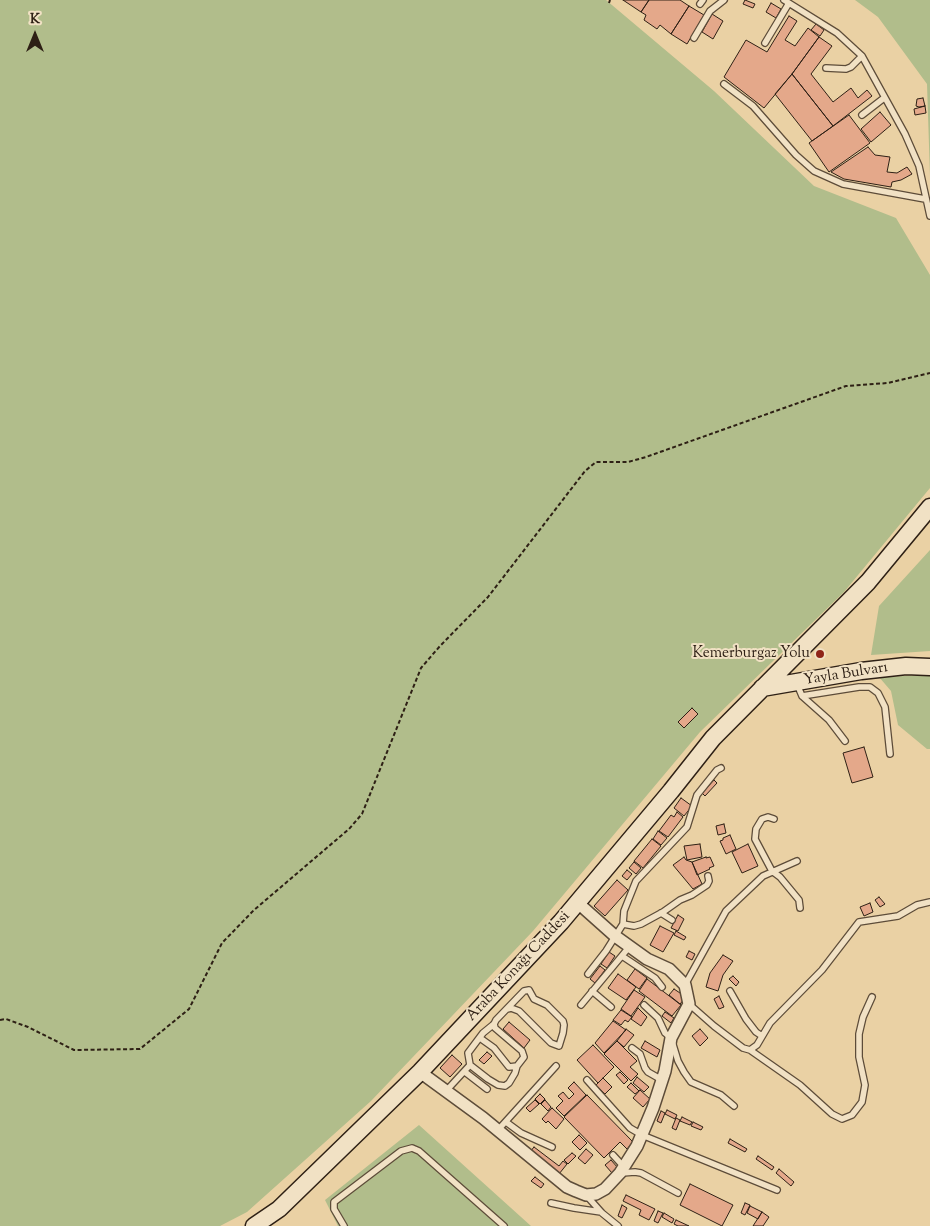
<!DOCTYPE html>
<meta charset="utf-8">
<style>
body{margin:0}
#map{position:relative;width:930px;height:1226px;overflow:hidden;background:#ead1a4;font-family:"Sorts Mill Goudy",serif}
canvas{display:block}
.north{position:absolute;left:10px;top:10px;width:50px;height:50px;-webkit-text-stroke:4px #f1e1c4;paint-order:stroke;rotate:0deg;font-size:14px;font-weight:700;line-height:20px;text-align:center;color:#2e2015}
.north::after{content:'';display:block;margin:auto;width:18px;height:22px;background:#2e2015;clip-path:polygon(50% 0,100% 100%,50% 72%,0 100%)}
</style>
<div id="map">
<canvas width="930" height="1226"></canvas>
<div class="north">K</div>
</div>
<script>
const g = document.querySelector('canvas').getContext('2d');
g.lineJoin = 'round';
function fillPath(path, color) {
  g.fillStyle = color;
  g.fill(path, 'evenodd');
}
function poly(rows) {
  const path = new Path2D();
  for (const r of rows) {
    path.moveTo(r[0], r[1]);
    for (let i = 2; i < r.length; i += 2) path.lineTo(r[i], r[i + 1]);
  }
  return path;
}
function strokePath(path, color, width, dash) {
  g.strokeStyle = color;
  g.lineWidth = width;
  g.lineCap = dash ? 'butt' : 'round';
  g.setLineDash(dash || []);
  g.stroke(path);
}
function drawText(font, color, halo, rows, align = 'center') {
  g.font = font + ' "Sorts Mill Goudy",serif';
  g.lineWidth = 4;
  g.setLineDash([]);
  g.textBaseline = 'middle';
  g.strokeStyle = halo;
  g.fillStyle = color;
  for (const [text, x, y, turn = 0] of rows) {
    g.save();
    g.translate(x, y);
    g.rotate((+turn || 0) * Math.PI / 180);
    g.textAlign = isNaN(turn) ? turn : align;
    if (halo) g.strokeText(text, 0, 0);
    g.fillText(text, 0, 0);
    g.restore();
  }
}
fillPath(poly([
 [0,0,606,0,714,91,814,186,896,218,930,275,930,488,844,592,700,732,533,931,371,1101,247,1212,220,1226,0,1226],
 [855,0,930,0,930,176,927,84,878,17],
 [930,550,930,651,871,655,879,606],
 [930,675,930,749,927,749,898,725,891,691,879,677],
 [419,1125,531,1226,338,1226,325,1200]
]), '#b1bd8b');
const building = poly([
 [623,0,649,0,641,12,623,0],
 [649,0,680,0,689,6,671,34,660,25,657,29,644,20,646,15,641,12,649,0],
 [745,0,755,4,753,8,743,4,745,0],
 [771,3,781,9,776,18,766,12,771,3],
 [689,6,704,15,687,44,671,34,689,6],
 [712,14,723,21,713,39,702,32,712,14],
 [789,16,797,21,785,40,795,46,808,28,819,37,792,74,764,108,724,77,746,40,767,52,789,16],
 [816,24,824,30,820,36,811,30,816,24],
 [819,37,832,46,811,74,833,102,851,88,858,98,867,90,872,96,833,126,792,74,819,37],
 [792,74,833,126,812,141,775,94,792,74],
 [923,98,925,106,919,107,916,106,917,99,923,98],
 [925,106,926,113,915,115,914,109,925,106],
 [880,112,891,125,871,142,861,129,880,112],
 [849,115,870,143,829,172,809,143,849,115],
 [868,147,875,155,890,157,887,172,897,173,907,167,912,174,901,180,892,182,891,187,844,179,831,172,868,147],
 [692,708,698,714,684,728,678,722,692,708],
 [864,747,873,777,852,783,843,753,864,747],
 [714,780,717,783,705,796,702,793,714,780],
 [681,798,692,806,684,816,674,808,681,798],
 [677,812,683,817,668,837,659,831,671,815,674,817,677,812],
 [724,824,726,833,718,835,716,826,724,824],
 [658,831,667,838,661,845,653,839,658,831],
 [730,835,736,849,726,854,720,841,723,840,723,838,730,835],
 [652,839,661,846,643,868,634,861,652,839],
 [700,844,702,857,687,860,684,846,700,844],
 [748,844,758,866,742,873,732,852,748,844],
 [684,857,686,860,692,862,702,884,693,889,673,865,684,857],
 [706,857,706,858,710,857,714,866,709,868,710,869,697,875,692,862,706,857],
 [634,862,641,868,636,874,629,868,634,862],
 [627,870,632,874,627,880,622,876,627,870],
 [617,880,628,890,605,916,594,906,617,880],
 [879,897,885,904,880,907,875,900,879,897],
 [870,903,873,912,864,916,860,907,870,903],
 [678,915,684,919,678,931,671,928,678,915],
 [660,926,674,933,663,952,650,945,660,926],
 [676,931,686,937,684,940,674,935,676,931],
 [689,951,695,954,692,960,686,957,689,951],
 [609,952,615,956,607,968,601,964,609,952],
 [723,955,733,961,723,975,718,991,706,987,710,973,723,955],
 [600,966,605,970,595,983,590,979,600,966],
 [635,969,647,978,639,989,627,980,635,969],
 [618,974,636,987,626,1000,608,988,618,974],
 [733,976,739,982,736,986,729,979,733,976],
 [647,979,681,1005,672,1016,639,991,647,979],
 [674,989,686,997,680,1004,669,995,674,989],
 [634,990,645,997,631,1016,621,1009,634,990],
 [719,996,724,1007,719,1009,714,999,719,996],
 [638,1008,647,1017,641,1026,631,1019,638,1008],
 [621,1010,632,1017,628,1022,625,1020,621,1025,613,1020,621,1010],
 [665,1012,674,1018,671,1023,662,1016,665,1012],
 [613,1021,626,1030,604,1053,595,1043,613,1021],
 [509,1022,530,1040,524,1048,503,1029,509,1022],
 [626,1029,634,1035,624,1047,617,1041,626,1029],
 [700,1029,708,1038,700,1046,692,1036,700,1029],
 [617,1041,637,1061,630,1067,638,1074,631,1081,604,1054,617,1041],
 [645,1041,660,1050,657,1057,641,1048,645,1041],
 [593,1045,614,1067,598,1083,577,1060,593,1045],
 [487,1052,492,1056,484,1064,479,1060,487,1052],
 [452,1055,462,1064,450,1077,440,1068,452,1055],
 [620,1072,628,1080,624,1084,616,1075,620,1072],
 [637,1077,649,1087,644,1092,633,1083,637,1077],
 [603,1078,612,1087,605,1094,596,1085,603,1078],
 [574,1082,586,1095,564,1116,556,1108,563,1101,558,1096,563,1092,569,1099,574,1094,568,1088,574,1082],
 [631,1083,639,1091,635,1094,627,1087,631,1083],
 [640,1090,650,1099,643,1107,633,1098,640,1090],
 [540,1094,545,1099,540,1104,535,1099,540,1094],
 [587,1095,633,1142,627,1149,620,1142,604,1158,564,1117,587,1095],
 [535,1100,539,1104,530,1112,526,1108,535,1100],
 [545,1100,551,1107,548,1111,541,1104,545,1100],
 [552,1108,564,1119,556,1129,548,1121,546,1123,542,1119,552,1108],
 [667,1110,677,1115,675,1119,665,1114,667,1110],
 [661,1111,665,1113,661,1123,657,1121,661,1111],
 [682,1117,692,1122,690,1125,680,1121,682,1117],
 [676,1118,680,1120,676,1130,672,1128,676,1118],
 [693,1122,703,1127,701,1130,691,1126,693,1122],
 [579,1135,587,1143,580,1150,572,1142,579,1135],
 [730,1139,747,1149,745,1152,728,1143,730,1139],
 [534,1147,559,1166,563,1161,567,1164,559,1174,530,1152,534,1147],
 [586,1149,593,1155,585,1164,578,1158,586,1149],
 [572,1153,576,1156,568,1164,564,1160,572,1153],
 [758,1156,774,1167,772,1170,756,1159,758,1156],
 [611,1160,618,1168,612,1173,605,1165,611,1160],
 [779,1169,794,1182,791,1186,776,1173,779,1169],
 [535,1177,544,1184,541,1188,531,1181,535,1177],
 [690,1184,733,1205,722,1226,680,1205,690,1184],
 [626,1195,655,1209,649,1220,639,1215,641,1210,623,1201,626,1195],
 [745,1203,750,1205,745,1215,741,1213,745,1203],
 [622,1205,627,1208,622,1218,618,1216,622,1205],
 [750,1206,762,1212,758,1219,747,1213,750,1206],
 [658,1211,663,1213,658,1223,654,1221,658,1211],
 [762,1212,769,1217,763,1226,753,1226,762,1212],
 [664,1213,674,1219,672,1223,662,1217,664,1213],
 [676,1220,689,1226,678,1226,674,1224,676,1220]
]);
fillPath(building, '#e4a88a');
strokePath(building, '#2e2015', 1);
const lane = poly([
 [784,0,837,33,862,56,905,134,919,166,930,216],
 [700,4,703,0],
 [694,38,710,11,724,0],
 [765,43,789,3],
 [826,68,846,69,851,67,862,56],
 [724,84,753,106,796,155,814,171,843,184,925,199],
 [862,115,884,98],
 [797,684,802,696,829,720,845,741],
 [802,696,859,687,870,687,878,693,885,707,890,754],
 [774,819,768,817,762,819,756,829,755,839,772,871,780,877,799,900,800,908],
 [661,913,672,920],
 [623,924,634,926,641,924,663,912,680,900,692,895,707,885,709,881,708,876],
 [622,956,655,978,662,987],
 [588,974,606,951,623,924,624,911,636,881,687,827,697,795,717,770,721,768],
 [685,985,726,911,763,876,797,861],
 [592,991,611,1007],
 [730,991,746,1019,756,1032,762,1036],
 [689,1004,714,1026,743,1048,750,1050,757,1045,770,1023,822,970,859,922,898,916,917,905,930,902],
 [581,1005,630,946],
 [644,1005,658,1018,665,1033,671,1038,678,1061,684,1072,691,1082,721,1095,734,1106],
 [494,1024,495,1028,502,1034,522,1051,524,1057,517,1066,515,1073,509,1083,505,1086,498,1085,488,1079,470,1065,468,1053,483,1033,494,1024,496,1020,524,991,529,990,534,999,547,1005,563,1021,564,1025,563,1033,559,1046,551,1043,519,1011,511,1008,507,1009],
 [480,1038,494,1048,509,1067,517,1066],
 [632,1048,640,1054,645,1068,648,1072,662,1080],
 [750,1050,800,1085,832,1114,842,1119,852,1115,862,1102,865,1085,859,1057,859,1034,863,1017,872,997],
 [465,1072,487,1089],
 [587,1080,630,1128,642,1135,777,1190],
 [446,1091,470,1065],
 [506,1122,521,1133,552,1147],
 [498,1130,556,1066],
 [613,1155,624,1167],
 [622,1173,635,1172,641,1173,678,1193],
 [586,1195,602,1213,618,1226],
 [551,1203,574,1208,601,1212],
 [344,1226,334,1209,334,1202,401,1151,412,1148,419,1151,504,1226]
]);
const street = poly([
 [420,1072,483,1118,567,1187,576,1191,586,1195,596,1194,605,1189,620,1173,637,1146,653,1108,665,1071,671,1038,689,1004,685,985,669,969,647,959,615,936,578,903]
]);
const secondary = poly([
 [762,688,861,671,906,666,930,667],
 [254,1226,279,1209,420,1072,561,922,671,791,713,738,868,582,930,507]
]);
strokePath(lane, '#5d4c39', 8);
strokePath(street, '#5d4c39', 14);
strokePath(secondary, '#2e2015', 19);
strokePath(poly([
 [609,3,610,0],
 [0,1020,6,1019,28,1027,74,1050,140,1049,189,1009,222,943,254,910,349,829,362,814,421,668,440,646,488,597,585,471,596,462,628,462,646,457,846,386,888,383,930,373]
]), '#2e2015', 2, [4, 2.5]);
strokePath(lane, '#f1e1c4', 5.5);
strokePath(street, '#f1e1c4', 11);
strokePath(secondary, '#f1e1c4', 16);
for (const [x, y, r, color] of [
 [820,654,5,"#8f2418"]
]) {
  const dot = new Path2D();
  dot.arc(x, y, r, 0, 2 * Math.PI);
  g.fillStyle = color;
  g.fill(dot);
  strokePath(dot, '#f1e1c4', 2);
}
drawText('15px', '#2e2015', '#f1e1c4', [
 ["Kemerburgaz Yolu",810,654]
], 'right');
drawText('15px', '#2e2015', '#f1e1c4', [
 ["Yayla Bulvarı",846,675,-9],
 ["Araba Konağı Caddesi",519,967,-47]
]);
</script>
